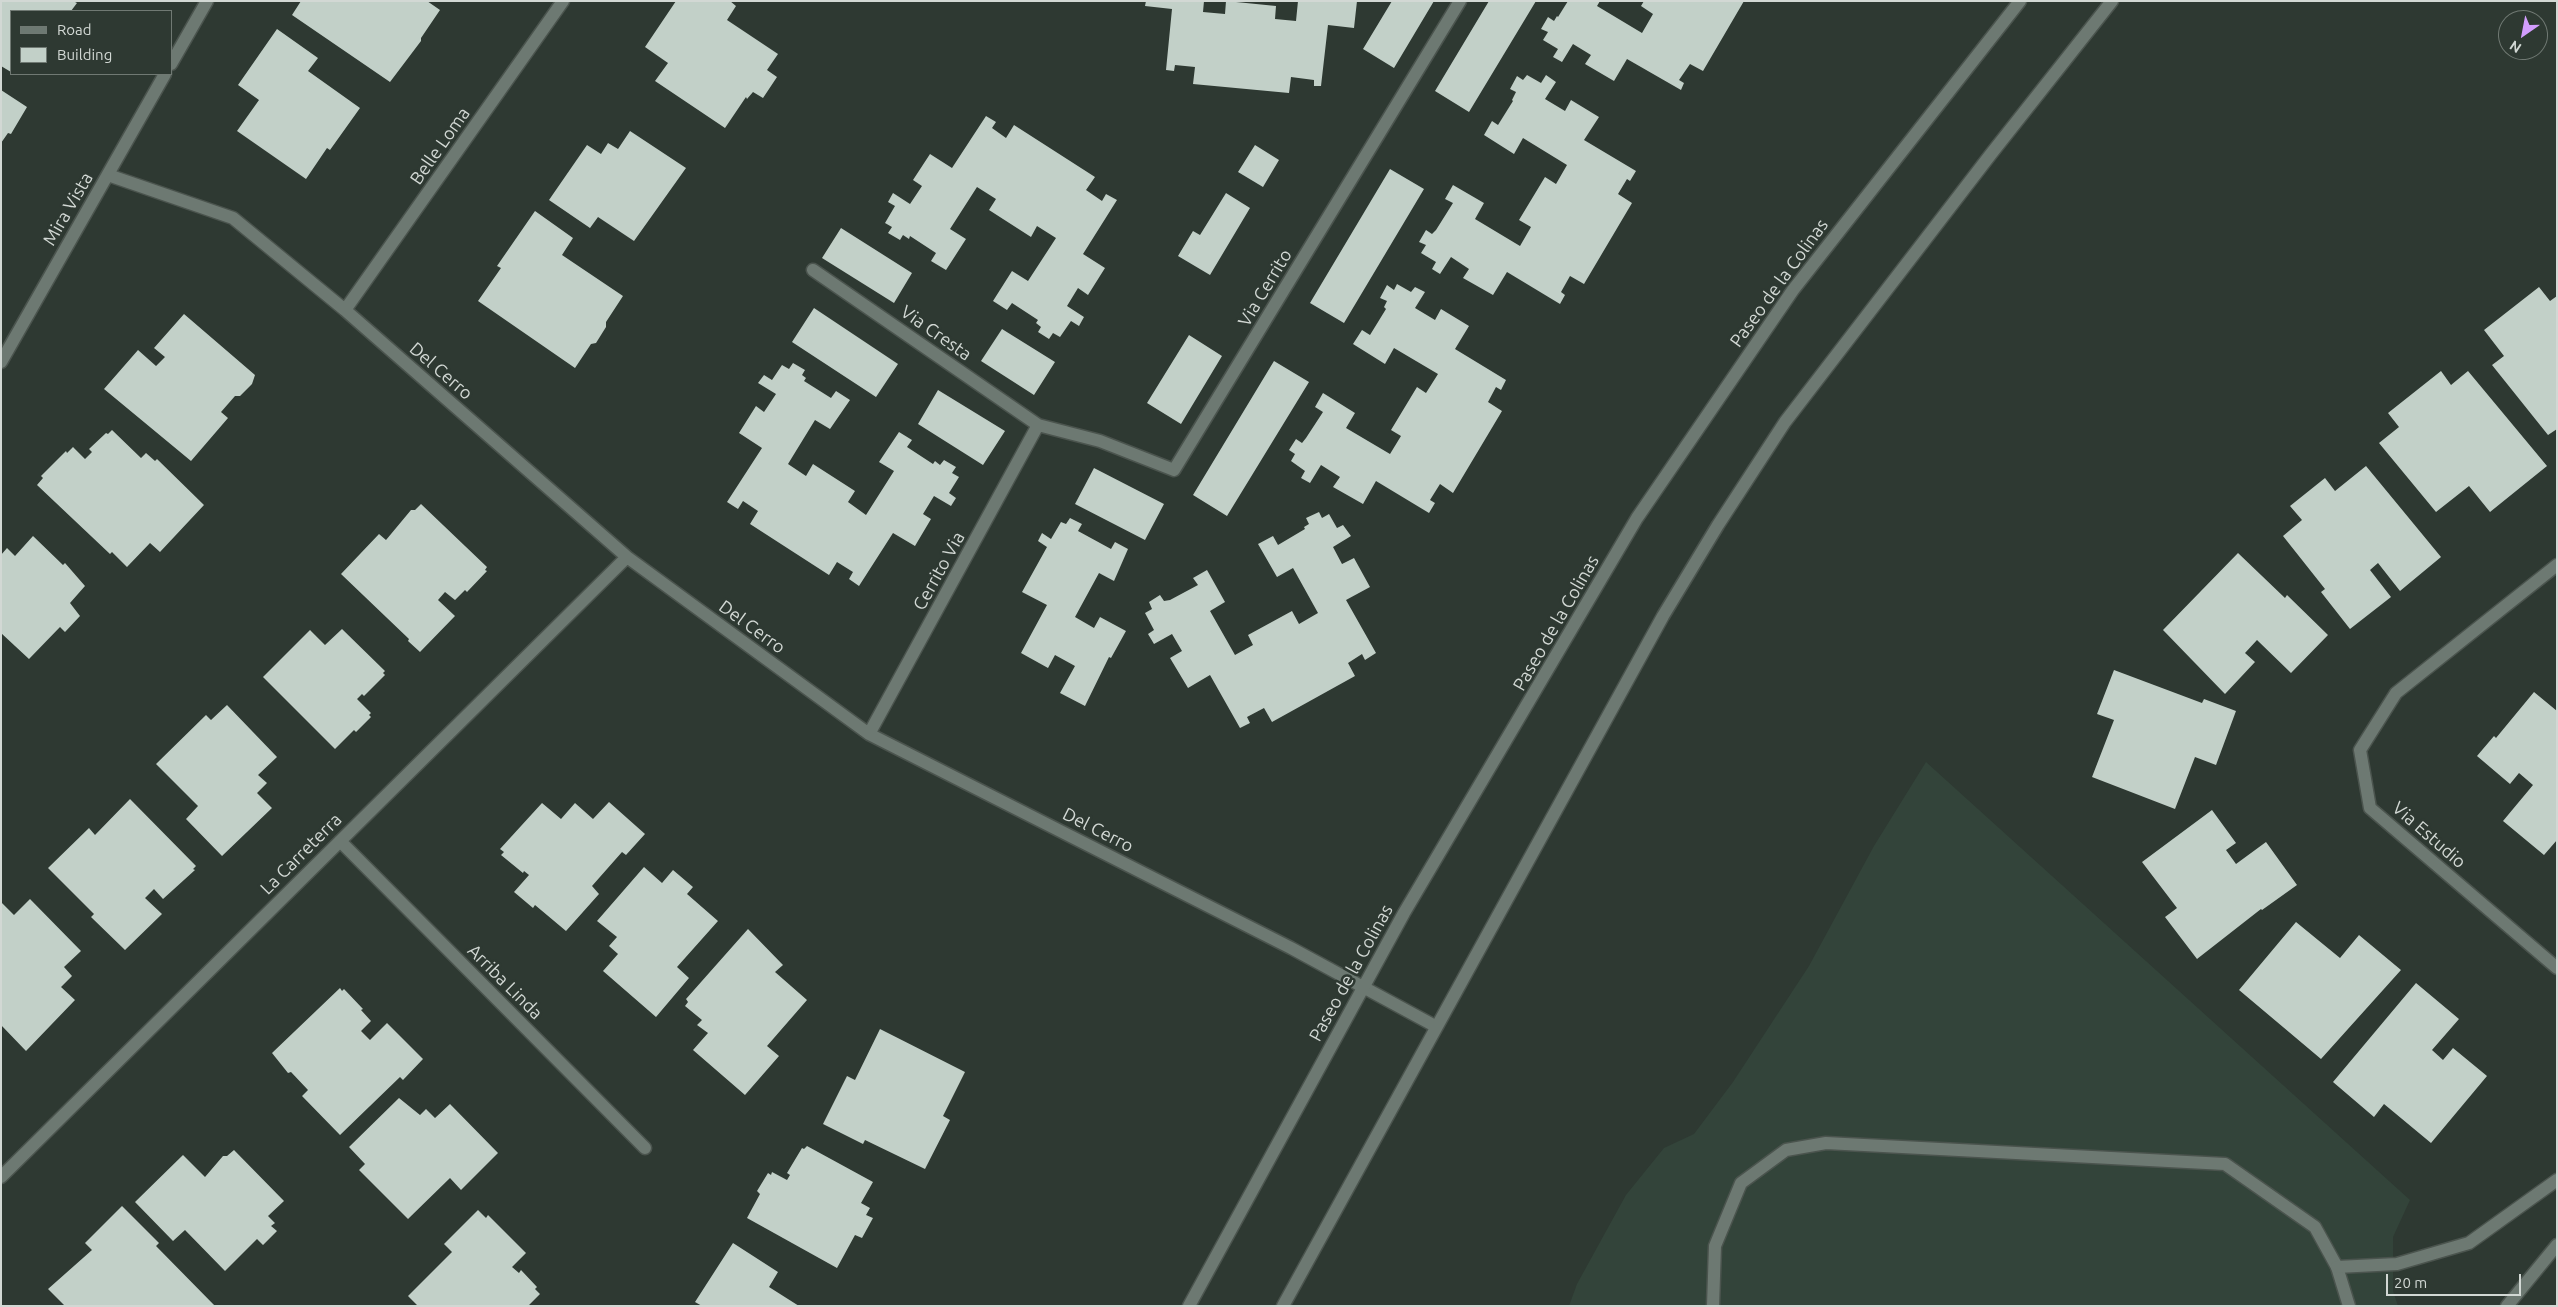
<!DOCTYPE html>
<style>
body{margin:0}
#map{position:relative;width:2558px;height:1307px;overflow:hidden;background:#2e3932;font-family:Ubuntu,sans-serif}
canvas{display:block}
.frame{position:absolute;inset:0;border:2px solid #d2d8d4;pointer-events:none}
.legend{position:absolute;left:10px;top:10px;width:162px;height:65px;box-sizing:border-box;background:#2e3932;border:1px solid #707973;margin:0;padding:6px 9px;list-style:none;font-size:15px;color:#d2d8d4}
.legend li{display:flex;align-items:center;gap:10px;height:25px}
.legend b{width:25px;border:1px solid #707973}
.north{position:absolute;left:2498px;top:10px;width:50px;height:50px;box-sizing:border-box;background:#2e3932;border:1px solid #707973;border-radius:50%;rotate:213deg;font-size:14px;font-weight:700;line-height:20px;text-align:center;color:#d2d8d4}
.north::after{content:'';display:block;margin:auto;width:18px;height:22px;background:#d29dfd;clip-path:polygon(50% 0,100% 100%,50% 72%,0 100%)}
.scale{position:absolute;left:2386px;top:1274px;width:135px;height:22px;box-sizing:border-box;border:2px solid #d2d8d4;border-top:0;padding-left:6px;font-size:15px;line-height:18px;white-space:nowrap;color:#d2d8d4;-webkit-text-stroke:4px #2e3932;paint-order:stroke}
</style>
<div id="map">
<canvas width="2558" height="1307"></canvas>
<div class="frame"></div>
<ul class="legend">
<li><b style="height:6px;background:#6d7972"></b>Road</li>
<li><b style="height:14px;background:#c2d0c8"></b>Building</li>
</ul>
<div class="north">N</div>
<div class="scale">20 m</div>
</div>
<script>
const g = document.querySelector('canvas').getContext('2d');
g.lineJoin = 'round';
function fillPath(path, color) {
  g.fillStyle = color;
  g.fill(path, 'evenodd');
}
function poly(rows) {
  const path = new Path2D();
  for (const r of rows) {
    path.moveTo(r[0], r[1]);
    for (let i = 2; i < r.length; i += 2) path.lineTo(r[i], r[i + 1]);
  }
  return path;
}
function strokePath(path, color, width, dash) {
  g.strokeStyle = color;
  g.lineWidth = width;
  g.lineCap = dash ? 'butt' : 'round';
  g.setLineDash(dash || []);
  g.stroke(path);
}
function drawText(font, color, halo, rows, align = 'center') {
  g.font = font + ' Ubuntu,sans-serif';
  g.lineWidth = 5;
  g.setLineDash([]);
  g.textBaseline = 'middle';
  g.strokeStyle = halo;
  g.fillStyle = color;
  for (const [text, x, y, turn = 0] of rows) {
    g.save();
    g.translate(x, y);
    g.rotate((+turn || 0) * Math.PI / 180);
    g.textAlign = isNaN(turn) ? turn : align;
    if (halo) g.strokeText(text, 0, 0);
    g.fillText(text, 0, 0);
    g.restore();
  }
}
fillPath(poly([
 [1926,762,2410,1200,2393,1237,2393,1291,2398,1306,1569,1306,1577,1284,1626,1195,1664,1148,1694,1134,1733,1082,1809,966,1874,846]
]), '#33443a');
fillPath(poly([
 [1,1,73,1,77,3,71,11,11,11,11,72,1,66],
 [301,1,427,1,440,10,421,38,421,41,390,82,292,15],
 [676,1,730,1,736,6,727,20,778,54,767,70,777,77,763,98,753,92,747,99,746,97,725,128,655,81,668,63,645,47],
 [1146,1,1204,1,1203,12,1225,14,1226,1,1276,6,1275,19,1296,21,1298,1,1357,1,1354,28,1328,25,1321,86,1314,86,1314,80,1291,77,1289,93,1193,84,1195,67,1175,65,1174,71,1166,70,1172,9,1145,6],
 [1392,1,1434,1,1394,68,1363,49],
 [1489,1,1536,1,1469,112,1435,91],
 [1568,1,1600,1,1597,6,1642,33,1653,14,1641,6,1644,1,1744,1,1703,71,1690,64,1679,80,1684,83,1681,90,1627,59,1614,81,1585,64,1591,55,1573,44,1562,62,1553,57,1558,49,1543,40,1548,32,1541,29,1548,17,1554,21,1557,16,1558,17],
 [277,29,318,58,308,71,360,108,330,150,327,148,306,179,237,131,259,100,238,85],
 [1527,75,1541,83,1546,75,1556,82,1545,99,1565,111,1571,100,1599,117,1584,140,1636,171,1630,181,1627,179,1618,194,1632,203,1584,284,1570,276,1561,292,1565,295,1560,304,1507,272,1493,295,1463,278,1469,269,1451,257,1440,274,1432,269,1436,262,1421,253,1426,245,1419,242,1426,230,1432,234,1436,230,1453,203,1445,199,1453,185,1484,203,1475,219,1520,246,1531,227,1519,220,1545,177,1556,184,1567,165,1523,138,1514,154,1484,135,1492,121,1498,125,1513,101,1512,100,1516,92,1510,89,1517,76,1523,80],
 [1,90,27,107,11,134,8,133,1,143],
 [986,116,996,122,992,128,1006,138,1014,125,1095,177,1086,190,1102,201,1106,194,1117,200,1083,254,1105,268,1088,295,1078,288,1067,306,1084,317,1079,326,1071,321,1060,337,1053,333,1049,339,1038,332,1041,327,1036,323,1038,320,1012,303,1007,310,993,301,1012,271,1028,281,1056,238,1037,226,1031,237,989,210,996,199,977,187,950,229,966,239,946,270,931,261,936,253,910,236,909,239,903,235,900,240,888,233,892,227,885,223,895,206,888,202,893,193,910,204,922,186,913,180,930,154,952,168],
 [630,131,686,168,634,241,598,217,590,228,549,200,587,145,601,154,608,143,618,149],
 [1255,145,1279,160,1263,187,1238,172],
 [1390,169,1424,189,1344,323,1310,303],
 [1226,193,1250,208,1210,275,1178,256,1193,231,1200,235],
 [535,211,573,238,562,255,623,296,606,322,606,327,596,343,591,344,575,368,478,301,501,268,497,266],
 [841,228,912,273,894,303,822,258],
 [1397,284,1411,292,1415,287,1425,292,1415,308,1435,320,1441,309,1469,326,1455,349,1506,380,1501,390,1496,387,1488,402,1502,411,1453,493,1440,484,1430,500,1435,503,1429,513,1376,481,1363,504,1333,487,1340,477,1321,465,1310,483,1301,478,1305,471,1291,461,1295,454,1289,450,1296,439,1302,443,1306,438,1323,412,1315,407,1323,393,1355,413,1346,428,1390,454,1401,436,1391,430,1417,387,1426,393,1438,374,1394,348,1385,364,1353,344,1362,330,1370,335,1386,309,1384,307,1387,301,1380,298,1387,285,1394,290],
 [2539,287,2550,301,2557,296,2557,429,2548,435,2492,365,2504,356,2484,330],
 [814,308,898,364,876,397,792,342],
 [184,314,255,375,252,384,240,396,235,396,221,412,228,418,191,461,104,389,138,350,156,366,165,357,154,348],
 [1002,329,1055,362,1034,395,981,361],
 [1189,335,1222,356,1181,424,1147,403],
 [1274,361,1309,382,1227,516,1193,495],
 [793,363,805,370,802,375,806,378,804,381,831,398,836,391,850,400,830,429,815,420,788,464,806,476,813,464,855,491,848,502,866,515,894,471,879,462,899,432,912,440,907,447,933,464,935,461,940,465,944,460,956,467,952,473,959,477,949,493,956,498,951,506,934,496,923,514,931,519,915,546,893,533,859,586,849,579,853,572,837,562,829,575,750,524,758,511,743,501,738,509,727,502,762,448,739,433,756,406,764,412,776,394,758,383,764,375,772,380,782,365,789,369],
 [2441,371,2451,385,2468,371,2547,466,2490,512,2469,486,2436,512,2379,443,2399,427,2388,413],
 [938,390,1005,431,983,465,918,424],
 [112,430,141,458,146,453,155,461,157,459,204,505,160,552,150,543,127,567,112,552,110,554,37,485,43,478,41,476,66,451,67,453,73,447,85,459,92,452,89,449,106,433,108,434],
 [2366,466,2441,557,2400,591,2378,563,2370,570,2391,597,2350,629,2321,592,2325,589,2283,536,2302,520,2290,506,2325,478,2335,491],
 [1094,468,1164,504,1145,540,1075,504],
 [421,504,487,567,485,570,487,571,467,592,465,590,455,600,445,592,438,600,455,616,420,652,408,641,409,639,341,574,379,534,386,540,411,510,415,510],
 [1319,512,1322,518,1329,514,1337,528,1343,525,1351,536,1333,547,1342,564,1354,558,1370,587,1346,600,1376,653,1365,660,1362,654,1348,663,1355,676,1272,722,1264,708,1247,717,1250,723,1240,728,1210,675,1188,688,1170,658,1182,651,1172,634,1154,644,1148,634,1154,630,1145,613,1152,609,1149,602,1160,595,1164,601,1170,600,1198,585,1193,578,1207,570,1225,602,1210,611,1235,655,1253,645,1248,635,1292,611,1299,624,1318,613,1293,568,1277,577,1258,544,1273,536,1278,545,1305,529,1304,527,1309,524,1306,518],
 [1070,518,1082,524,1078,531,1111,549,1115,542,1128,549,1114,581,1099,573,1075,617,1094,628,1100,617,1126,631,1111,658,1109,657,1085,706,1060,693,1075,666,1055,655,1048,668,1021,653,1047,605,1022,592,1047,547,1038,541,1042,533,1051,539,1061,522,1066,524],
 [33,536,63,565,65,563,85,586,70,603,80,616,65,632,60,627,29,659,1,633,1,555,7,548,15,556],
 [2238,553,2285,598,2287,595,2328,635,2291,673,2257,640,2245,653,2255,662,2225,694,2163,630],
 [342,629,385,671,383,673,385,675,364,696,362,694,357,699,371,713,369,715,371,717,356,732,354,730,335,749,263,677,310,630,325,645],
 [2114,670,2202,703,2204,699,2236,711,2216,765,2195,757,2175,809,2092,777,2114,720,2097,714],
 [2534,692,2557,711,2557,840,2544,855,2503,821,2533,785,2519,773,2510,784,2477,756,2494,736,2496,738],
 [227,705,277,757,258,775,267,783,257,793,272,808,222,856,186,819,198,806,156,764,206,715,211,720],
 [130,799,196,866,193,869,195,870,163,899,154,889,145,898,162,914,125,950,91,917,94,914,48,868,89,828,95,835],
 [609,802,645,834,626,855,622,852,592,886,599,894,566,931,535,905,533,908,514,892,529,875,524,871,523,873,501,855,504,852,500,849,542,803,561,819,575,803,593,819],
 [2212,810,2236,843,2226,850,2236,864,2266,842,2297,885,2262,910,2261,909,2197,959,2165,917,2177,908,2142,862],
 [644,867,662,883,673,870,693,887,687,894,718,921,677,967,689,978,656,1017,603,971,618,954,609,946,617,937,597,921],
 [30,899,81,951,64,967,72,976,61,987,75,1000,26,1051,1,1025,1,902,14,915],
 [2296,922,2340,958,2359,935,2401,970,2321,1059,2239,990],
 [748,929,783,965,775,972,807,1000,767,1046,779,1056,745,1095,693,1050,708,1033,697,1025,702,1020,685,1006,688,1002,686,999],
 [2416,983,2459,1019,2432,1050,2443,1060,2453,1048,2487,1076,2431,1143,2384,1104,2374,1117,2333,1082],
 [340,988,342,991,344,989,363,1009,361,1010,371,1021,361,1031,370,1040,387,1023,423,1059,403,1080,400,1077,340,1135,302,1096,308,1090,291,1072,288,1073,272,1053],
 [880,1029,965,1072,943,1116,950,1120,925,1169,865,1140,863,1144,823,1124,847,1076,855,1080],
 [399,1098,420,1115,426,1109,435,1118,450,1104,498,1153,461,1190,450,1178,408,1219,359,1170,365,1164,349,1147],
 [807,1146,873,1182,861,1203,870,1208,866,1215,873,1218,862,1238,855,1235,837,1268,747,1218,760,1194,757,1191,768,1173,771,1175,772,1172,787,1180,790,1175,787,1173,802,1148,804,1149],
 [234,1150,284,1201,268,1216,275,1223,271,1226,277,1231,263,1245,257,1239,225,1271,185,1230,173,1241,135,1202,183,1155,205,1177,223,1156,227,1156],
 [122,1206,159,1243,156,1246,215,1306,65,1306,48,1289,92,1250,85,1243],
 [478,1210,486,1218,488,1215,526,1253,512,1267,519,1273,521,1270,537,1287,535,1289,540,1294,528,1306,418,1306,408,1296,452,1252,444,1244],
 [733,1243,778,1272,769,1287,799,1306,702,1306,695,1302]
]), '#c2d0c8');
const service = poly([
 [1713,1306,1715,1246,1741,1183,1786,1150,1826,1143,2225,1164,2315,1227,2337,1267,2349,1306]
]);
const minor = poly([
 [171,64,207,1],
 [108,175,233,218,345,310,627,557,869,734,1291,948,1435,1026],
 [813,270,1038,425,1100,441,1174,470,1460,1],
 [345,310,563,1],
 [1,362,165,74],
 [2557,565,2396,693,2360,750,2370,808,2557,968],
 [869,734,1038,425],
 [340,841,645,1148],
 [1,1177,627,557]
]);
const tertiary = poly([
 [2337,1267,2397,1264,2469,1243,2557,1180],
 [2507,1306,2557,1245]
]);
const secondary = poly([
 [1189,1306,1404,913,1637,518,1793,290,2020,1],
 [1283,1306,1663,616,1718,525,1785,422,1991,154,2112,1]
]);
strokePath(service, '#4b544e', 15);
strokePath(minor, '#4b544e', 15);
strokePath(tertiary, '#4b544e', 15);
strokePath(secondary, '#4b544e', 15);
strokePath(service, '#6d7972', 12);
strokePath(minor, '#6d7972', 12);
strokePath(tertiary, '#6d7972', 12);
strokePath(secondary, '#6d7972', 12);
drawText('18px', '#d2d8d4', '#2e3932', [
 ["Belle Loma",440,146,-55],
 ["Mira Vista",68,209,-60],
 ["Paseo de la Colinas",1779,283,-54],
 ["Via Cerrito",1265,288,-59],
 ["Via Cresta",936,333,35],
 ["Del Cerro",441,371,41],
 ["Cerrito Via",939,571,-61],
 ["Paseo de la Colinas",1556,623,-60],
 ["Del Cerro",752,627,36],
 ["Del Cerro",1098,830,27],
 ["Via Estudio",2429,835,41],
 ["La Carreterra",301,854,-45],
 ["Paseo de la Colinas",1351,973,-61],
 ["Arriba Linda",505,982,45]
]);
</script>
